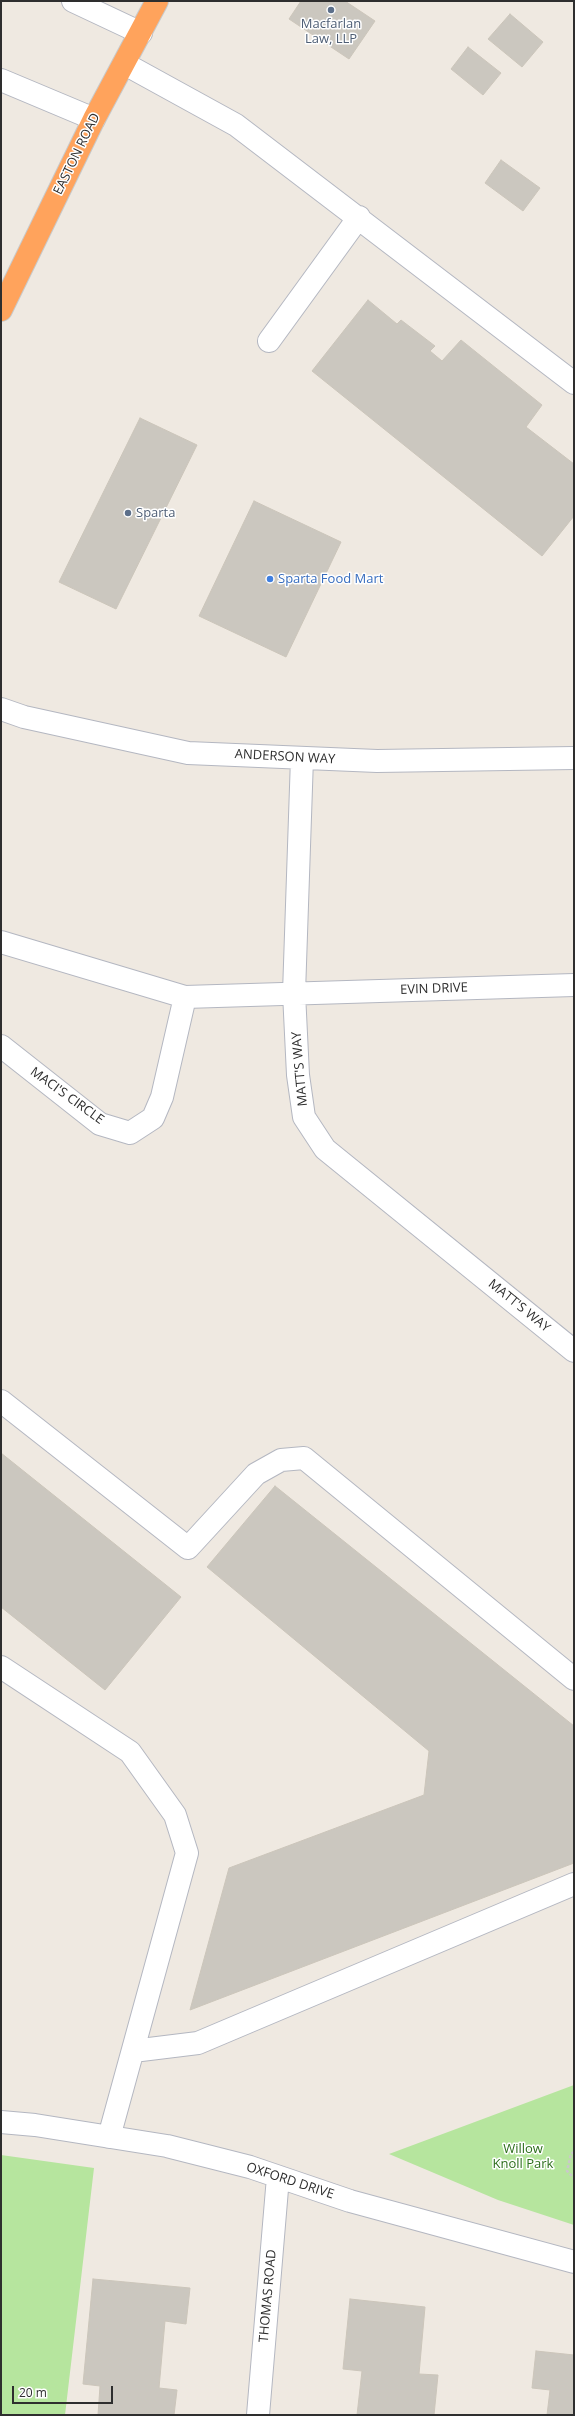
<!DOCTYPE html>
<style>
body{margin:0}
#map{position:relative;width:575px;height:2416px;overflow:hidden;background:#efe9e1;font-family:"Open Sans",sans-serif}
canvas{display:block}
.frame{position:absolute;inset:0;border:2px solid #2e2e2e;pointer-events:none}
.scale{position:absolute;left:12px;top:2386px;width:101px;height:18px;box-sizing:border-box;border:2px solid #2e2e2e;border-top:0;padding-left:5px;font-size:12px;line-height:14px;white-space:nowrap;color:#2e2e2e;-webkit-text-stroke:3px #fff;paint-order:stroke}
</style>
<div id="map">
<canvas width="575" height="2416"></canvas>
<div class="frame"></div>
<div class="scale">20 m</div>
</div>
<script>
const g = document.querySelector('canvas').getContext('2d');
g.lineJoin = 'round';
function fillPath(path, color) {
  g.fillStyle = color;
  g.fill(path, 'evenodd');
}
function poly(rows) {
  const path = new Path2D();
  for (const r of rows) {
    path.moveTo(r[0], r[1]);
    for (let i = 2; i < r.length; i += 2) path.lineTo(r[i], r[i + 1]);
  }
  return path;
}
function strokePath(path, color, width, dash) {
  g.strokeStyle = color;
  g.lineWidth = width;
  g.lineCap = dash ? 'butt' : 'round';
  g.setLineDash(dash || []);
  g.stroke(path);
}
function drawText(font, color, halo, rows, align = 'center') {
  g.font = font + ' "Open Sans",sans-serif';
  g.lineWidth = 3;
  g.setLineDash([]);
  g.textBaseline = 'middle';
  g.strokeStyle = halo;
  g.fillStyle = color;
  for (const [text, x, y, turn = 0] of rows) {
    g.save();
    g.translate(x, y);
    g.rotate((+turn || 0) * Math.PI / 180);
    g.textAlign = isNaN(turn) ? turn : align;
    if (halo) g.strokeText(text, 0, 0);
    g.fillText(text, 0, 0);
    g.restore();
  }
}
fillPath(poly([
 [574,2085,574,2225,498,2200,389,2154],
 [1,2155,94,2168,65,2415,1,2415]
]), '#b6e59e');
const building = poly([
 [301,1,345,1,375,21,349,59,289,19,301,1],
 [510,14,543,42,522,67,488,39,510,14],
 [468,47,501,73,483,95,451,69,468,47],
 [501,160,540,188,523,211,485,183,501,160],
 [368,300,397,324,401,320,435,346,430,351,442,361,461,340,542,405,526,427,574,464,574,516,542,556,312,371,368,300],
 [140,418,197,445,116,609,59,582,140,418],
 [254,501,341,542,286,657,199,616,254,501],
 [1,1453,181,1597,105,1690,1,1607,1,1453],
 [275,1486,574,1726,574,1863,190,2010,229,1868,424,1795,429,1751,207,1567,275,1486],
 [93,2279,190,2288,186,2324,165,2321,159,2388,177,2390,174,2415,98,2415,100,2386,83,2384,93,2279],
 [350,2299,425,2307,419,2374,438,2375,434,2415,357,2415,362,2371,343,2369,350,2299],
 [536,2351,574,2355,574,2415,547,2415,550,2390,532,2388,536,2351]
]);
fillPath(building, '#cbc7bf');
strokePath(building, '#cbc5ba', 1);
const minor = poly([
 [73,1,141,33],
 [125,64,236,125,574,383],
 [1,80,94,119],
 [269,341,359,217],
 [1,709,24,717,188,753,377,761,574,758],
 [302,758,294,993,298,1075,304,1117,325,1149,574,1351],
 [1,942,185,997,574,985],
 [1,1046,100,1124,130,1133,153,1118,162,1097,185,997],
 [1,1401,188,1548,256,1474,281,1460,304,1458,574,1679],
 [1,1667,130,1752,175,1815,187,1853,109,2137],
 [133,2051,198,2043,574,1884],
 [1,2122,35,2125,167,2146,250,2167,350,2201,574,2262],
 [258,2415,278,2177]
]);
const highway = poly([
 [1,310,94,119,157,1]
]);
strokePath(minor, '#b4b7c1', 24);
strokePath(highway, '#c9c9c9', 24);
strokePath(poly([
 [574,2152,571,2154,567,2171,574,2178]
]), '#c9c9c9', 2.5, [3, 2]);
strokePath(minor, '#fff', 22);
strokePath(highway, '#ffa35c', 22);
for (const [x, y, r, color] of [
 [331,10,4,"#5c6f8a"],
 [128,513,4,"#5c6f8a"],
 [270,579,4,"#3f7fe0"]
]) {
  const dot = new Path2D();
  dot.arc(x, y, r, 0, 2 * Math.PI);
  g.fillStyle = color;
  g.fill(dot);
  strokePath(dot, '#fff', 1.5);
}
drawText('13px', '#4e5e75', '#fff', [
 ["Macfarlan",331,24],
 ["Law, LLP",331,39],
 ["Sparta",136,513,"left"]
]);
drawText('13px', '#2e2e2e', '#fff', [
 ["EASTON ROAD",77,154,-64],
 ["ANDERSON WAY",285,757,3],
 ["EVIN DRIVE",434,989,-2],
 ["MATT'S WAY",300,1069,-95],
 ["MACI'S CIRCLE",67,1096,36],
 ["MATT'S WAY",519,1306,39],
 ["OXFORD DRIVE",290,2181,18],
 ["THOMAS ROAD",268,2296,-85]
]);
drawText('13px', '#366cbe', '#fff', [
 ["Sparta Food Mart",278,579]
], 'left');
drawText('13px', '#2c6e1b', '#fff', [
 ["Willow",523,2149],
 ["Knoll Park",523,2164]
]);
</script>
